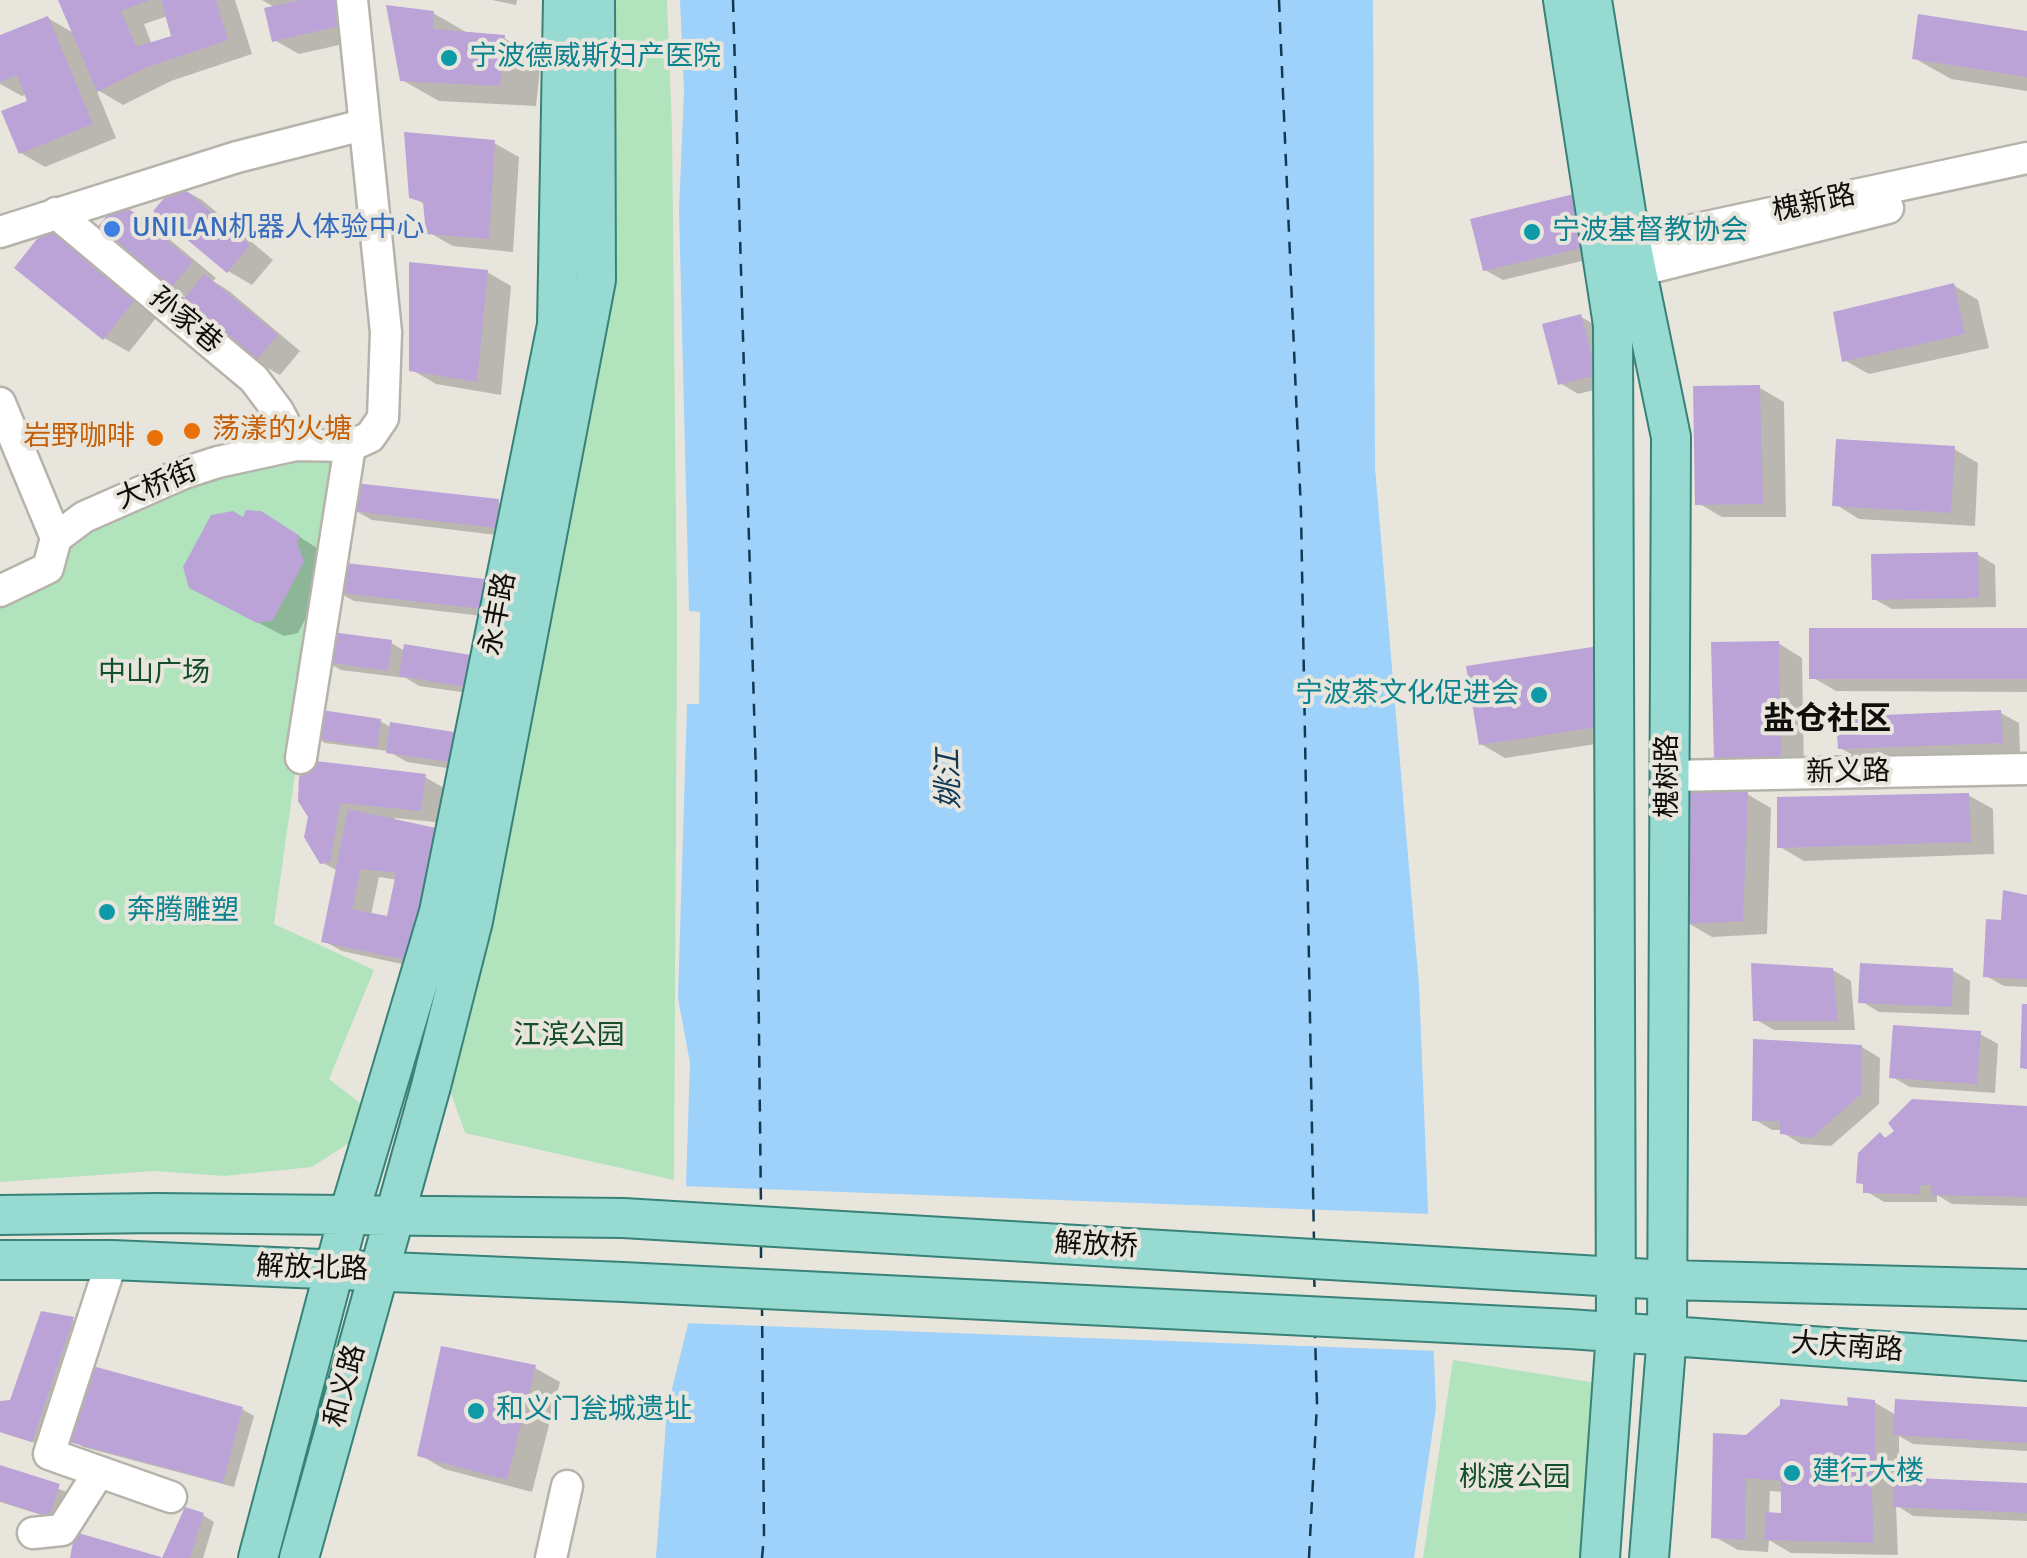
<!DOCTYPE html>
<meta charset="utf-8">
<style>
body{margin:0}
canvas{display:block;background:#e8e5dd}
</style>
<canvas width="2027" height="1558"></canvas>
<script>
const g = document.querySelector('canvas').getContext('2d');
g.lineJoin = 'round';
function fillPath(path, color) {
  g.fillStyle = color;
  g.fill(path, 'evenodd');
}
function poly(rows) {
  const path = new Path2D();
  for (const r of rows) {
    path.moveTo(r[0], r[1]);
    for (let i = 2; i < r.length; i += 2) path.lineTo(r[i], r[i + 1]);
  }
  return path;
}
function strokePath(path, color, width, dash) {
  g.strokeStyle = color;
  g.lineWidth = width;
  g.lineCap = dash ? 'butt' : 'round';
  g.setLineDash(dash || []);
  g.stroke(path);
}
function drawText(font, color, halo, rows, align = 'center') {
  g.font = font + ' Signika,"Noto Sans SC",sans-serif';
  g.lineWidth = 8;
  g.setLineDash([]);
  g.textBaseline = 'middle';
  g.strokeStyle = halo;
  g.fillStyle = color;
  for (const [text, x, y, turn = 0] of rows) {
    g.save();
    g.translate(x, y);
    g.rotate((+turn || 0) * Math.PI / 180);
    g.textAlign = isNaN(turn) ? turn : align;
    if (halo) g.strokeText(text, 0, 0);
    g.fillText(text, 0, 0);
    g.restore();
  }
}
fillPath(poly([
 [597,0,667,0,672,130,677,624,674,1180,465,1133,451,1093,594,315],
 [340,453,274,924,374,970,329,1079,370,1111,352,1141,312,1167,224,1176,154,1171,0,1182,0,578,97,529,244,463],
 [1453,1360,1603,1384,1587,1558,1423,1558]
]), '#b1e3bd');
fillPath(poly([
 [680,0,1373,0,1375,468,1419,985,1436,1408,1414,1558,656,1558,667,1409,697,1288,686,1183,690,1063,678,998,687,704,699,704,700,612,689,611,679,210,684,91]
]), '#9fd2fa');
fillPath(poly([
 [681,1186,1433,1214,1439,1351,683,1323,692,1287]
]), '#e8e5dd');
fillPath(poly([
 [61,0,235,0,252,54,171,81,123,105,96,89,116,138,45,167,21,153,31,102,27,94,22,96,0,84,0,38,48,18,75,34],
 [168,16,174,38,152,45,144,24],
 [262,0,344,0,366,39,299,54,274,40,276,8],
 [492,0,517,0,516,5],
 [433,13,471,35,504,38,541,59,536,106,439,101,402,80],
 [2027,33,2027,91,1951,79,1914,58],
 [494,143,519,157,513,252,453,246,428,232,426,205,412,197],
 [177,186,202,200,273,260,252,285,228,271],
 [120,204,144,218,216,278,213,281,229,291,300,351,280,375,255,361,187,298,171,288,99,229],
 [1599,205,1611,254,1503,280,1485,270],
 [49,228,160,313,129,352,104,338],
 [487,272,511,286,501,395,436,384,412,370],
 [1953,285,1978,300,1989,348,1869,374,1844,360],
 [1581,317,1599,327,1614,385,1578,394,1560,383],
 [1760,388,1784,402,1786,517,1722,517,1698,503],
 [1954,449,1978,463,1975,526,1859,519,1835,504],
 [498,502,516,512,513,537,372,520,354,510],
 [244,520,286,528,323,552,327,577,298,633,284,636,216,601],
 [1977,554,1995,565,1996,607,1892,609,1874,599],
 [493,582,508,619,354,601,336,591],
 [2027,631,2027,692,1836,691,1812,677],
 [391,643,405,651,490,696,419,686,406,678,341,670,323,660],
 [1778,643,1802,658,1804,772,1740,773,1716,759],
 [1623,662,1635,738,1505,758,1481,744],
 [2001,713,2019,723,2020,752,1858,758,1840,748],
 [380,721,392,728,480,773,407,762,388,751,325,743,314,736],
 [425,777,449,791,445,823,395,818,395,822,435,830,453,841,429,970,342,951,324,941,338,871,321,862,311,816,300,801],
 [379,877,398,880,389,919,371,915],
 [1747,794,1771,808,1767,934,1712,937,1688,923],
 [1968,795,1993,809,1994,854,1804,861,1780,847],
 [2027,897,2027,987,2004,986,1986,976,2004,923],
 [1833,970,1851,981,1855,1030,1774,1030,1755,1019],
 [1952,970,1970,981,1969,1015,1879,1012,1861,1001],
 [1980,1034,1998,1044,1995,1093,1910,1087,1892,1077],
 [1862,1047,1880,1058,1879,1104,1831,1146,1801,1144,1783,1133,1783,1130,1772,1130,1754,1119],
 [2027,1109,2027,1206,1952,1204,1937,1195,1937,1202,1884,1202,1866,1191,1881,1135,1887,1139],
 [42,1314,73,1320,85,1326,44,1446,0,1432,0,1408,12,1403],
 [443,1348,535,1368,560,1382,532,1492,444,1469,420,1455],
 [1874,1402,1896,1415,2027,1409,2027,1451,1913,1444,1899,1436,1899,1480,2027,1486,2027,1521,1913,1516,1896,1505,1898,1555,1791,1553,1769,1540,1768,1552,1738,1550,1713,1536,1747,1437],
 [1770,1491,1784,1492,1783,1516,1769,1515],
 [242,1409,254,1416,234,1487,83,1447,72,1440],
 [0,1468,70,1493,61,1521,0,1502],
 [203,1515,214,1522,203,1558,164,1558]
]), '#0003');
strokePath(poly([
 [733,0,756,775,761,1208],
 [1279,0,1301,512,1314,1242],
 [761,1246,761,1273],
 [1314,1275,1315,1297],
 [762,1558,764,1536,762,1306],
 [1309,1558,1317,1403,1315,1335]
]), '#123954', 2.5, [12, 10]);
fillPath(poly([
 [58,0,150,0,121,11,136,47,171,36,161,0,216,0,228,40,145,68,97,92],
 [301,0,337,0,343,25,272,42,264,8],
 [386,5,434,11,433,29,505,35,500,86,400,81],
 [1918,14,2027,31,2027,77,1912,59],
 [48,16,93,124,19,154,1,111,27,101,17,75,0,82,0,35],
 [404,132,495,140,489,239,426,234,423,202,409,198],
 [177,183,250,245,227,273,153,211],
 [1582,192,1595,245,1483,271,1470,219],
 [119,201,193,262,169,290,96,229],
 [48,225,137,297,103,340,14,268],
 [409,262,488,270,477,382,409,371],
 [204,274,278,335,254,363,181,302],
 [1954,283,1965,334,1842,362,1833,312],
 [1581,314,1597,375,1558,385,1542,324],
 [1760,385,1763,504,1695,505,1693,386],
 [1836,439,1955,446,1951,513,1832,506],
 [355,483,499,499,496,528,352,511],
 [246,510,261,511,300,536,297,542,304,562,273,620,257,623,189,588,183,567,211,515,233,511,243,517],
 [1978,552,1979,598,1872,600,1871,554],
 [337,562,494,580,491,610,333,592],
 [1809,628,2027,628,2027,679,1809,679],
 [324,631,392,640,388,671,320,661],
 [1779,641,1781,759,1714,760,1711,642],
 [404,644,477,656,472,688,399,676],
 [1599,646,1612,725,1479,745,1466,666],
 [315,709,381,719,377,748,311,738],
 [2001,710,2003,743,1838,749,1836,717],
 [390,722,467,734,463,764,386,753],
 [316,761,426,774,421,811,340,803,330,862,320,864,304,837,308,817,298,801,299,777],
 [1689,791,1748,791,1743,921,1685,924],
 [1969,793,1971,842,1777,848,1777,797],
 [348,809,436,828,411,961,321,942],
 [361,869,396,873,387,916,352,909],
 [2003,890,2027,895,2027,979,1983,977,1986,919,2001,920],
 [1751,963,1833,968,1838,1021,1753,1021],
 [1860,963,1953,968,1952,1007,1858,1003],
 [2022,1004,2027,1004,2027,1069,2020,1068],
 [1893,1025,1981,1031,1977,1084,1889,1078],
 [1753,1039,1862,1045,1861,1094,1812,1138,1780,1134,1780,1121,1752,1121],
 [1912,1099,2027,1106,2027,1197,1931,1195,1931,1185,1920,1185,1920,1194,1863,1193,1863,1184,1856,1183,1858,1153,1880,1132,1885,1138,1894,1131,1888,1123],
 [41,1311,74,1317,32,1442,0,1432,0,1401,10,1400],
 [441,1346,536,1365,507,1480,417,1456],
 [89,1365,243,1407,223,1483,69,1442],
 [1847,1397,1875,1400,1875,1463,1871,1469,1874,1543,1764,1540,1766,1512,1781,1513,1781,1481,1746,1478,1745,1540,1711,1538,1713,1433,1746,1435,1780,1405,1780,1399,1848,1406],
 [1895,1399,2027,1407,2027,1443,1893,1435],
 [0,1465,60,1484,49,1517,0,1501],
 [1894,1477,2027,1483,2027,1513,1893,1507],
 [185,1507,204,1513,190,1558,162,1558],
 [75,1532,161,1557,161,1558,70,1558]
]), '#bba3d7');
const minor = poly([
 [56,213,254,379,278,411,296,445],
 [0,232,237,157,363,125],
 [1609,248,2027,158],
 [1618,276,1888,208],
 [0,403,56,538],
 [0,591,48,568,56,538,84,517,184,473,218,462,296,445,350,446],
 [301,758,350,446,370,437,383,418,386,332,352,0],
 [1669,776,2027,769],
 [112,1260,49,1454,171,1497],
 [33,1533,62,1530,99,1472],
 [551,1558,567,1486]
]);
const major = poly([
 [1563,0,1613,325,1616,1332,1600,1558],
 [1592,0,1631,243,1671,437,1667,1335,1649,1558],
 [0,1215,158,1213,623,1218,1667,1280,2027,1289],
 [0,1260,112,1260,623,1282,1569,1329,2027,1361],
 [258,1558,349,1214,439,912,557,325,563,0],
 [299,1558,431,1086,473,921,596,280,595,0]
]);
strokePath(minor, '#b6b3ab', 35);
strokePath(major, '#398278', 42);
strokePath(minor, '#fff', 30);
strokePath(major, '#96dad1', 38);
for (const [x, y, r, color] of [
 [449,58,10,"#0f9aa8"],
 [112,229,10,"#3f7fe0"],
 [1532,232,10,"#0f9aa8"],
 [192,431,10,"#e8710a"],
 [155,438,10,"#e8710a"],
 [1539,695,10,"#0f9aa8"],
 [107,912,10,"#0f9aa8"],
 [476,1411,10,"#0f9aa8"],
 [1792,1473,10,"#0f9aa8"]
]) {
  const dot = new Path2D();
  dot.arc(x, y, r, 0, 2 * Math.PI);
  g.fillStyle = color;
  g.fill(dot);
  strokePath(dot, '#e8e5dd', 4);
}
drawText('28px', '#0d838f', '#e8e5dd', [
 ["宁波德威斯妇产医院",469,58],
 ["宁波基督教协会",1552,232],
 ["宁波茶文化促进会",1519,695,"right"],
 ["奔腾雕塑",127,912],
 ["和义门瓮城遗址",496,1411],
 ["建行大楼",1812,1473]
], 'left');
drawText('28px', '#0f0e0b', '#e8e5dd', [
 ["槐新路",1814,204,-12],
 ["孙家巷",185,321,40],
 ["大桥街",157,486,-22],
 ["永丰路",499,614,-79],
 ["新义路",1848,773,-1],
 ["槐树路",1669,776,-90],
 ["解放桥",1096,1246,3],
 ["解放北路",312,1269,2],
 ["大庆南路",1847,1348,4],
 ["和义路",346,1386,-75]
]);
drawText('28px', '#366cbe', '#e8e5dd', [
 ["UNILAN机器人体验中心",132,229]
], 'left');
drawText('28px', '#c56008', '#e8e5dd', [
 ["荡漾的火塘",212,431],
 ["岩野咖啡",135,438,"right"]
], 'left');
drawText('28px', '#144f2b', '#e8e5dd', [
 ["中山广场",154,674],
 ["江滨公园",569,1037],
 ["桃渡公园",1515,1479]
]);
drawText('italic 30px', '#123954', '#e8e5dd', [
 ["姚江",950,779,-91]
]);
drawText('bold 32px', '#0f0e0b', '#e8e5dd', [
 ["盐仓社区",1827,721]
]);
</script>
